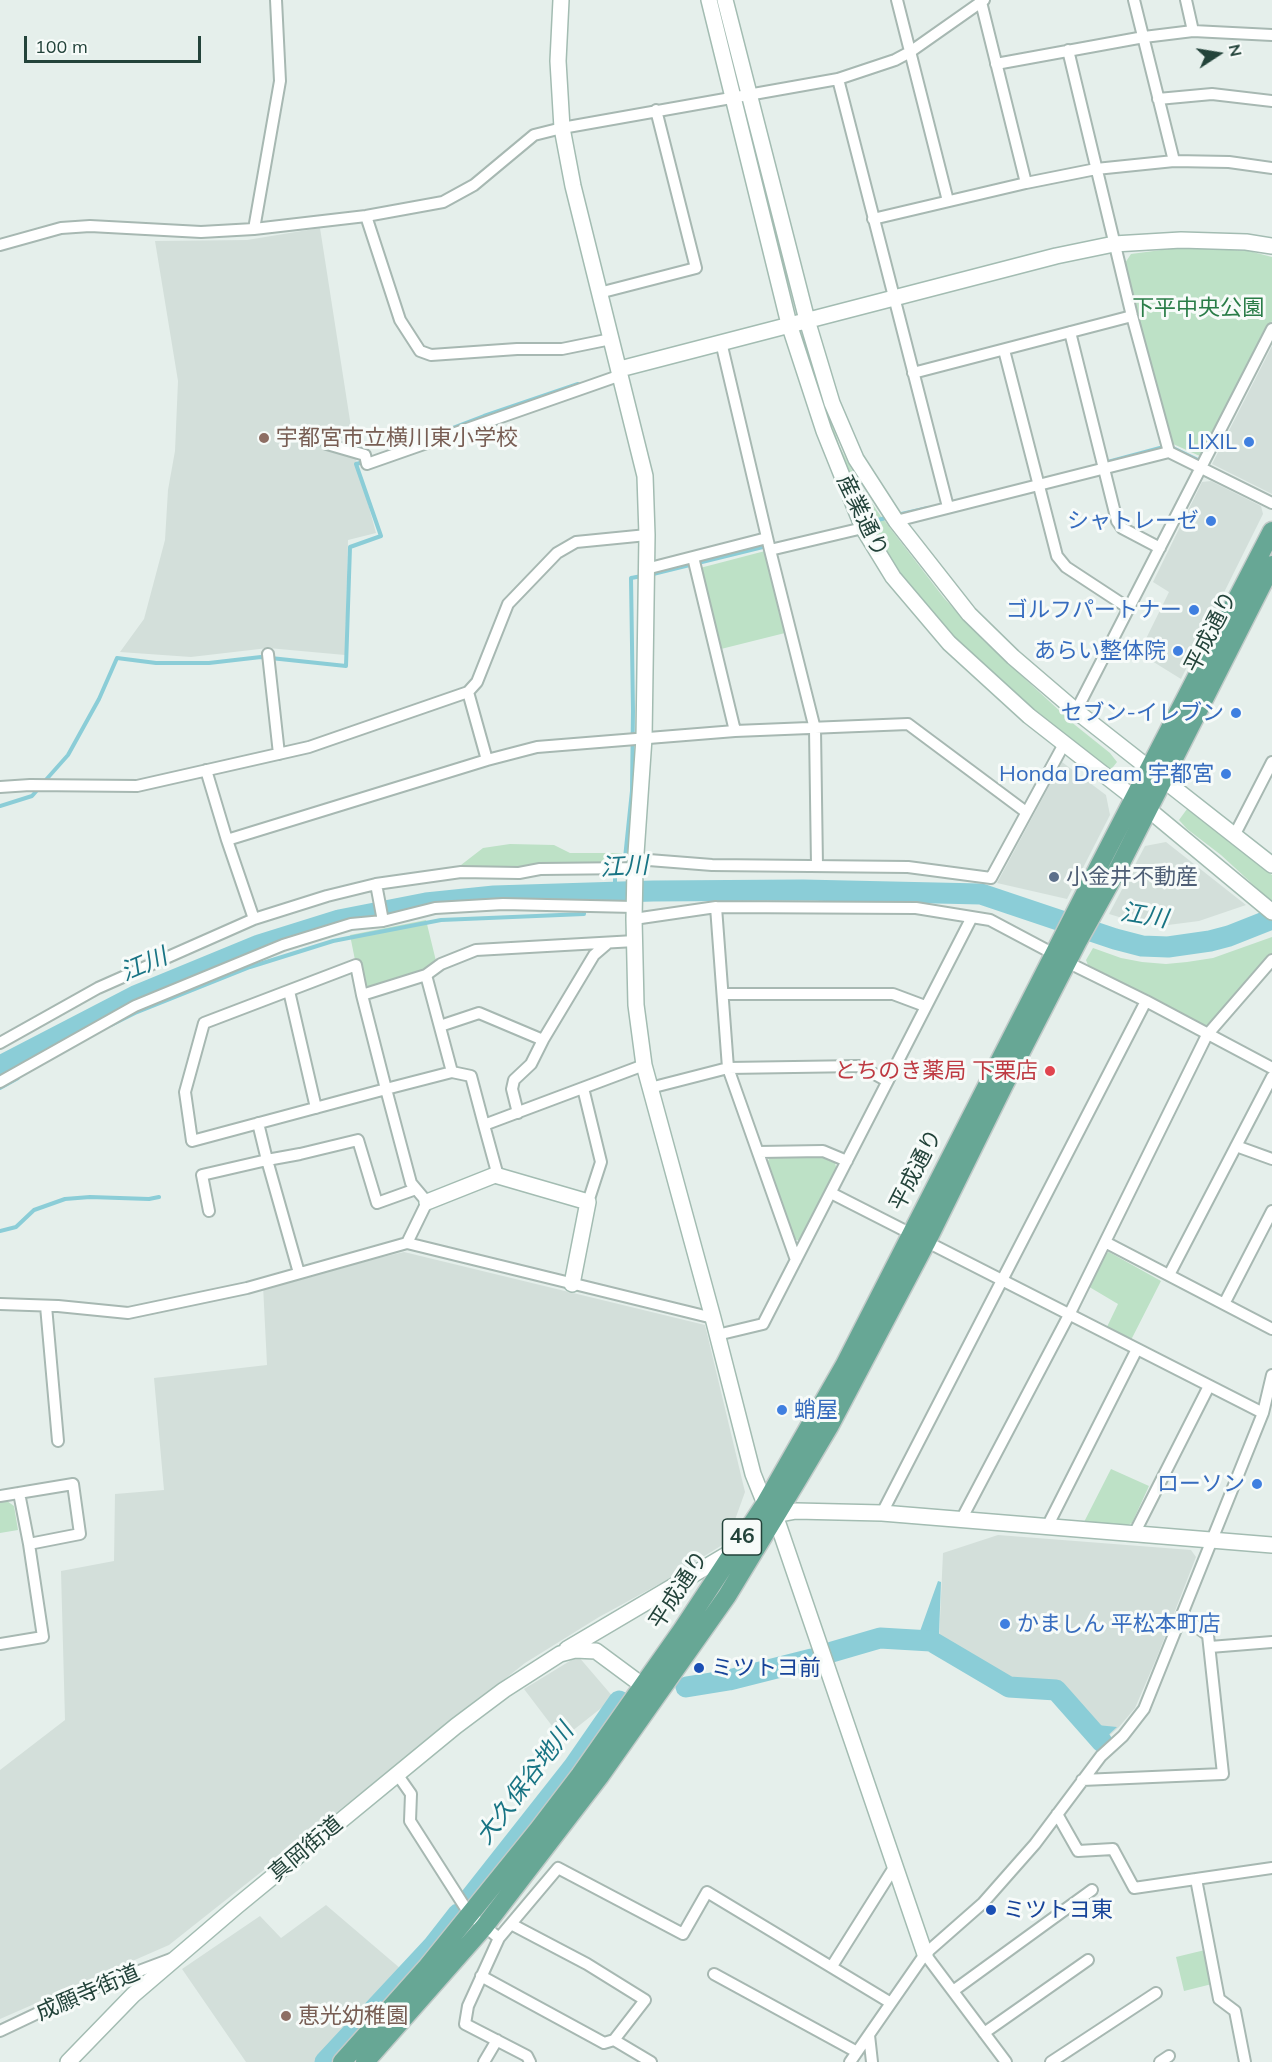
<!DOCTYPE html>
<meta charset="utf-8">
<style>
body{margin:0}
#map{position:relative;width:1272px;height:2062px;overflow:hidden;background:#e5efeb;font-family:Mulish,sans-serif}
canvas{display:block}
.north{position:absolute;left:1188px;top:24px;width:60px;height:60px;-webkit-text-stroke:4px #f7fbf9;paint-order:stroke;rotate:78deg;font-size:16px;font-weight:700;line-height:24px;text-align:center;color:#23433a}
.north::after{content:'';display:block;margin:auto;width:21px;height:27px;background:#23433a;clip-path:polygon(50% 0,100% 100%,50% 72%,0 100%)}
.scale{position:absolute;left:24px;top:36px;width:177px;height:27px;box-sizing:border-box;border:3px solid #23433a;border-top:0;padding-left:8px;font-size:18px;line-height:21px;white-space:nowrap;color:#23433a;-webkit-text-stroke:4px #f7fbf9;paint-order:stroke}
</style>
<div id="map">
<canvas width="1272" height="2062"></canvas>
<div class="north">N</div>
<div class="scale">100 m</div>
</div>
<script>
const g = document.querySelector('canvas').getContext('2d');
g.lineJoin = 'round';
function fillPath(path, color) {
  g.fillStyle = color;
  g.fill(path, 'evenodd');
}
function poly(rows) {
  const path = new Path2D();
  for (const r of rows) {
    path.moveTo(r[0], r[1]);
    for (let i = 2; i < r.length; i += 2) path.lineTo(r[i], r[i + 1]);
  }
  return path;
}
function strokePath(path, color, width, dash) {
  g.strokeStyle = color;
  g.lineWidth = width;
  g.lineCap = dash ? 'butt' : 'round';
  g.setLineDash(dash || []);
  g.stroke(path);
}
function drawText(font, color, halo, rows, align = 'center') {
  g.font = font + ' Mulish,"Noto Sans JP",sans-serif';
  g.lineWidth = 6;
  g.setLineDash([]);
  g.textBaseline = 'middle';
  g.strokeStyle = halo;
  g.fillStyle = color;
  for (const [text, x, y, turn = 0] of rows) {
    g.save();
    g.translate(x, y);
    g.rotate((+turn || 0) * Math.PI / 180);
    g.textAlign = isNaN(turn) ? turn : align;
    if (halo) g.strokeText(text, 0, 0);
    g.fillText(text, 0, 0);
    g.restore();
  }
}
fillPath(poly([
 [320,228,356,459,376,533,348,540,345,655,268,648,191,657,120,652,144,619,165,540,168,490,175,451,178,381,155,241,247,240],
 [1272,346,1272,494,1212,464],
 [1211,481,1261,506,1263,514,1181,679,1139,653,1169,592,1153,582,1202,482],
 [1062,762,1106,795,1110,815,1067,899,997,883],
 [1166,842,1246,905,1199,921,1168,925,1139,923,1109,914,1145,846],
 [404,1252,705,1325,745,1492,727,1542,663,1582,599,1617,525,1663,169,1945,0,2019,0,1770,65,1720,61,1571,114,1561,115,1494,164,1490,154,1378,267,1365,263,1285],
 [998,1535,1191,1550,1196,1557,1157,1657,1135,1708,1119,1727,1102,1742,1055,1690,1011,1688,939,1640,943,1553],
 [578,1656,614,1698,562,1739,524,1689],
 [326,1905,401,1969,316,2062,246,2062,182,1969,260,1916,281,1938]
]), '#d3dfda');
fillPath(poly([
 [1184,247,1249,251,1272,257,1272,321,1202,457,1171,443,1125,263,1131,254],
 [806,348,840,447,859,484,880,515,944,598,983,640,1075,725,1110,753,1117,762,1109,772,991,679,896,574,865,517,841,457],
 [765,551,785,633,721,649,700,568],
 [1187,809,1272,875,1272,902,1221,855,1187,829,1179,820],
 [510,844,554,845,570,853,622,853,623,873,600,873,462,879,461,865,483,848],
 [426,920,436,961,414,977,369,988,360,985,350,935],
 [1272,937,1272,954,1211,1024,1202,1026,1089,968,1086,960,1093,948,1121,958,1142,962,1166,964,1187,962,1213,958],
 [771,1155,818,1156,835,1163,837,1171,802,1241,792,1239,766,1165],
 [1109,1252,1161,1281,1131,1340,1106,1329,1118,1304,1086,1285,1101,1255],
 [1111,1469,1149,1486,1132,1523,1125,1526,1083,1524],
 [7,1501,14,1506,18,1530,0,1533,0,1502],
 [1205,1950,1212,1984,1184,1991,1176,1957]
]), '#bde1c6');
fillPath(poly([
 [938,1581,941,1582,939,1634,919,1634],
 [1087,1724,1117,1727,1103,1740]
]), '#8bcdd7');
strokePath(poly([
 [421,440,484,416,578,384],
 [1104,463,1160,448,1173,448,1202,462],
 [897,515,928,508],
 [865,523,890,517],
 [649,575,767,546],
 [44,782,68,755,99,699,117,658,156,663,209,663,261,657,346,666,350,547,381,536,356,464,364,462],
 [0,806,32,796,39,788],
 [615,892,615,860,625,858,632,791,633,711,631,578,642,576],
 [111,1025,135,1013,250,967,333,941,441,920,584,914,584,893],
 [0,1088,18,1078],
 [0,1231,16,1227,34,1210,65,1199,90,1197,149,1199,159,1197],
 [912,1640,919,1634]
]), '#8bcdd7', 4);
strokePath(poly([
 [0,1066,135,996,259,945,339,920,426,903,494,896,653,891,803,890,981,894,1115,939,1142,946,1168,947,1210,941,1229,936,1272,919],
 [832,1652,880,1638,931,1641,1009,1687,1056,1690,1102,1742],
 [686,1687,729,1680,812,1659],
 [470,1898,574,1766,619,1701],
 [325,2062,433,1946,458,1914]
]), '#8bcdd7', 21);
const street = poly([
 [897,0,948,201],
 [1134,0,1174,161],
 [1186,0,1193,31],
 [981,2,1026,183],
 [1068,50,1132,316,1169,452],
 [996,64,1144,37,1193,31,1272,35],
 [838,79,948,507],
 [1158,99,1212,94,1272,101],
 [366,216,400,320,420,351,431,355,517,349,562,349,611,339],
 [873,219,1026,183,1096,169,1174,161,1229,162,1272,168],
 [254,229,280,81,276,0],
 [0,245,61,228,90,226,201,232,254,229,366,216,443,202,474,185,534,135,562,128,838,79,895,60,910,52,984,0],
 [599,293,696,268,656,110],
 [1070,332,1117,521,1122,528,1160,548],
 [721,342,770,550,815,729,817,866],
 [1004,350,1057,556,1066,567,1130,609],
 [913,373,1132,316],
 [327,444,365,455,367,464,621,375],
 [896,521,1169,452,1272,503],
 [770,550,863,528],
 [693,557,735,731],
 [646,569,767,538],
 [268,654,279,754],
 [468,692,487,760],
 [1076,711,1272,329],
 [206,770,227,840,487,760,537,747,735,731,908,724,1026,812],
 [0,787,30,785,137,786,309,747,468,692,477,682,508,604,557,553,576,542,647,535],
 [1234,836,1272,762],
 [636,859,712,865,908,867,991,878,1064,744],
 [376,884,383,921],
 [716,907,728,1068,796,1260],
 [254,919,327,896,376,884,461,872,519,873,540,869,635,868],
 [634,919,716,907,916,908,990,920,1054,954],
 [1067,962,1146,1001,1272,1068],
 [426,975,452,1072],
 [289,991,316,1108],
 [723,994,893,994,925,1006],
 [362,995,386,1089,192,1141,185,1092,204,1023,356,965,362,995,426,975,441,964,476,950,635,941],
 [440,1026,479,1013,543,1040],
 [0,1043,98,988,254,919,227,840],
 [0,1082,135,1006,283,945,351,924,383,921,435,908,503,904,634,907],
 [583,1088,601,1162,588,1202],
 [650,1088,728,1068,860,1066,887,1081],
 [518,1113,512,1089,514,1080,531,1064,543,1040,594,955,608,943],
 [484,1125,498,1176],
 [1236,1146,1272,1159],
 [759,1152,823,1151,847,1161],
 [831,1193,1263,1413],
 [209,1211,202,1175,267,1160,258,1123],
 [1105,1242,1272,1329],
 [407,1243,427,1202,411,1183,386,1089,452,1072,471,1076,484,1125,644,1065],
 [299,1273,267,1160,300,1154,358,1140,377,1203,416,1189],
 [1169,1275,1272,1077],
 [0,1304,58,1306,128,1313,247,1288,407,1243,713,1318],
 [1224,1304,1272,1211],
 [46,1306,58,1441],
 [717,1335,763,1324,972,917],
 [19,1493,29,1544],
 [0,1496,73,1484,80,1534,29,1544,43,1637,0,1644],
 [882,1513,1146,1001],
 [961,1520,1069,1315,1207,1035,1272,960],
 [1047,1527,1137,1349],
 [1134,1534,1209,1386],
 [1210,1647,1272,1642],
 [397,1774,411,1794,410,1821,470,1915,499,1938],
 [1082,1780,1223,1774,1208,1635,1182,1616],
 [1057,1814,1078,1851,1113,1849,1134,1888,1272,1868],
 [1196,1879,1219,1999,1235,2011,1245,2062],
 [511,1924,587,1964,645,2000,614,2040,651,2062],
 [925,1954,1006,2062],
 [832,1966,895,1866],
 [714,1974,857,2052],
 [481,1976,604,2043,614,2040],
 [953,1991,1092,1890],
 [0,2031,78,1994,171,1959],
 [984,2033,1088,1960],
 [869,2035,872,2062],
 [484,2062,497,2040],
 [530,2062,527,2056,465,2024,468,2006,499,1938,558,1868,683,1934,707,1892,891,2003],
 [850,2062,925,1954,983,1903,1035,1844,1101,1756,1123,1736,1144,1709,1263,1413,1272,1375],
 [1051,2062,1156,1993],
 [1160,2062,1169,2056]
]);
const secondary = poly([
 [561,0,558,61,562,128,573,186,645,476,647,535,644,738,635,868,634,919,636,1005,644,1065,713,1318,753,1474,765,1504,775,1515,925,1954],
 [709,0,789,324,824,431,863,528,893,577,949,643,1029,716,1148,809,1272,912],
 [725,0,807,320,832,403,856,459,896,521,969,614,1013,657,1076,711,1272,865],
 [620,369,1056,256,1114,244,1181,240,1246,242,1272,246],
 [427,1202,495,1175,588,1202,572,1284],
 [775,1515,796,1511,882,1513,1272,1545],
 [567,1649,733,1551],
 [68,2062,133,1995,237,1906,456,1726,504,1690,560,1654,575,1650,596,1651,650,1691]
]);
const primary = poly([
 [342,2062,427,1967,538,1830,580,1775,682,1630,765,1504,844,1366,1100,864,1272,531],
 [365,2062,484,1927,600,1776,727,1596,798,1479,829,1427,927,1241,1005,1083,1078,941,1119,867,1272,565]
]);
strokePath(street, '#a7b8b2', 14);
strokePath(secondary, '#a3bcb2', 18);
strokePath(primary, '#c1cac8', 21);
strokePath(street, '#fff', 10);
strokePath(secondary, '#fff', 15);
strokePath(primary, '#67a795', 18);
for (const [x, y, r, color] of [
 [264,438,6,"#8d6e63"],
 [1249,442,6,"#3f7fe0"],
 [1211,521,6,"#3f7fe0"],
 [1194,610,6,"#3f7fe0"],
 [1178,651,6,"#3f7fe0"],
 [1236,713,6,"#3f7fe0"],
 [1226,774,6,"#3f7fe0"],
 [1054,877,6,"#5c6f8a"],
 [1050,1071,6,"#e0444e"],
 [782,1410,6,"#3f7fe0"],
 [1257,1484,6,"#3f7fe0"],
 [1005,1624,6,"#3f7fe0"],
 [699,1668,6,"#1a4fb4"],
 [991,1910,6,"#1a4fb4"],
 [286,2016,6,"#8d6e63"]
]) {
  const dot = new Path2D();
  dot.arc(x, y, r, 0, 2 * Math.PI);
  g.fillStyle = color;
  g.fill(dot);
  strokePath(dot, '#f7fbf9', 2);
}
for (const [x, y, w] of [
 [742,1537,39]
]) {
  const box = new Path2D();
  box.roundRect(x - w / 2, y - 18, w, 36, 4.5);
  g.fillStyle = '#f7fbf9';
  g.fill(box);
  strokePath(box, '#23433a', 1.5);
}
drawText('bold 21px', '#23433a', null, [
 ["46",742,1537]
]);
drawText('22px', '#2a7d48', '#f7fbf9', [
 ["下平中央公園",1198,308]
]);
drawText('22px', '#785e54', '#f7fbf9', [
 ["宇都宮市立横川東小学校",276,438],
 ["恵光幼稚園",298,2016]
], 'left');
drawText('22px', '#366cbe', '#f7fbf9', [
 ["LIXIL",1237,442],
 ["シャトレーゼ",1199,521],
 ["ゴルフパートナー",1182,610],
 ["あらい整体院",1166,651],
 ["セブン-イレブン",1224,713],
 ["Honda Dream 宇都宮",1214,774],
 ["蛸屋",794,1410,"left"],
 ["ローソン",1245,1484],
 ["かましん 平松本町店",1017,1624,"left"]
], 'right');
drawText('22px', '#23433a', '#f7fbf9', [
 ["産業通り",862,516,64],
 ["平成通り",1211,632,-63],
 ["平成通り",916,1170,-63],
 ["平成通り",679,1590,-57],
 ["真岡街道",306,1849,-40],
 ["成願寺街道",88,1993,-23]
]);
drawText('22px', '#4e5e75', '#f7fbf9', [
 ["小金井不動産",1066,877]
], 'left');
drawText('22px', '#be3a42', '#f7fbf9', [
 ["とちのき薬局 下栗店",1038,1071]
], 'right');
drawText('22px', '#164399', '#f7fbf9', [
 ["ミツトヨ前",711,1668],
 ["ミツトヨ東",1003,1910]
], 'left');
drawText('italic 24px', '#187484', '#f7fbf9', [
 ["江川",624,867,-3],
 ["江川",1144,916,9],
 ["江川",144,965,-23],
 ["大久保谷地川",525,1784,-53]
]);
</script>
